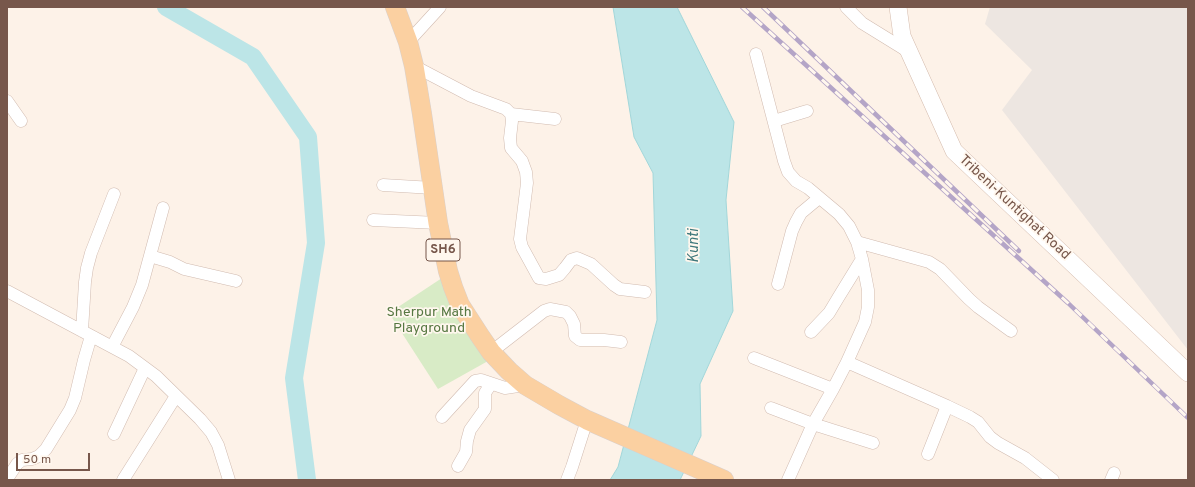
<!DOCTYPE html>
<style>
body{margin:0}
#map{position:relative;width:1195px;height:487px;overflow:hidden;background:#fdf2e8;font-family:Overpass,sans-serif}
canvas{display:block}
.frame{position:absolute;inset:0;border:8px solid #77574b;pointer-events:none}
.scale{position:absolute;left:16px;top:453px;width:74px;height:18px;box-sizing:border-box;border:2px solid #77574b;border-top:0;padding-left:5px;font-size:12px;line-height:14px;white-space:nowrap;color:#77574b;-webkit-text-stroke:3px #fff7ee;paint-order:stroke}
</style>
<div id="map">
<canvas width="1195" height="487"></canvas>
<div class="frame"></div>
<div class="scale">50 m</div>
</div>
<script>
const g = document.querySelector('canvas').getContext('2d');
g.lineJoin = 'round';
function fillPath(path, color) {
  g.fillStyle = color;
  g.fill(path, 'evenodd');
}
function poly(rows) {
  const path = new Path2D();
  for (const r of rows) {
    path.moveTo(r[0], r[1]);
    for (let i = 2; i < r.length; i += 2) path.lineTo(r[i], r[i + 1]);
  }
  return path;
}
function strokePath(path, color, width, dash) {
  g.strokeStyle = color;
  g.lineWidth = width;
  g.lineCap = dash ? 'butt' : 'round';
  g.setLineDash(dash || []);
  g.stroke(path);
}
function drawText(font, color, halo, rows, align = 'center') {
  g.font = font + ' Overpass,sans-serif';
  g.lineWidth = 3.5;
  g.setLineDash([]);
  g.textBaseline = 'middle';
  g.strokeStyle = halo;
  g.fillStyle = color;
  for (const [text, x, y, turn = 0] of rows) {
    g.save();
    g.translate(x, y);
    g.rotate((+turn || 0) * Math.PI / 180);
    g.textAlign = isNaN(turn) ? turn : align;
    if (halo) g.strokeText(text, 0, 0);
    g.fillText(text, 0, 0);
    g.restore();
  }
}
fillPath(poly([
 [990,7,1188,7,1188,350,1002,110,1032,70,985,24]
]), '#ede6e1');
fillPath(poly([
 [445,276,488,361,438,389,389,313]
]), '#d8ebc6');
const water = poly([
 [613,7,677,7,734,122,726,200,733,311,700,384,701,436,680,480,610,480,618,467,657,320,653,173,634,137,613,7]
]);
fillPath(water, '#bce5e7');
strokePath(water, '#a2d6d9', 1);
strokePath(poly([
 [166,7,253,57,308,137,316,243,294,378,307,480]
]), '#bce5e7', 18);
const minor = poly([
 [846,7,862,23,909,52],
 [408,42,440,7],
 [756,54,784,161,788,172,796,181,808,188,839,214,849,226,857,242,862,259,868,290,868,307,865,322,847,362,833,389,813,424,788,480],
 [414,66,471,96,506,109,511,114,512,121,510,138,511,148,522,161,526,172,527,183,520,239,522,247,539,278,546,279,559,275,565,268,571,260,577,258,591,264,614,285,620,289,645,292],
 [7,101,21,121],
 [511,114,555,119],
 [774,121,807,111],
 [383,185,433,188],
 [373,220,438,223],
 [857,242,929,262,940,269,969,299,978,307,1011,331],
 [150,256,170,262,184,269,236,281],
 [778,284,792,231,796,222,801,213,819,198],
 [7,291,129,356,156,376,200,419,211,432,218,445,229,480],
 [82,331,85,282,87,268,91,253,114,194],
 [811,332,829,313,838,298,862,259],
 [112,347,133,307,142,285,163,208],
 [491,352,544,311,550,309,566,312,570,316,574,324,575,336,580,340,604,340,621,342],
 [754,358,833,389],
 [847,362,947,406,970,417,978,422,990,437,998,443,1025,458,1053,480],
 [771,408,813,424,873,443],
 [442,417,475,381,481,380,505,388,525,385],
 [114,434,145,368],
 [928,454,947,406],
 [458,466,466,452,467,441,470,430,485,409,485,393,491,384],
 [7,479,17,464,22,460,32,459,39,456,46,449,70,410,75,398,84,360,91,336],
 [123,480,176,396],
 [567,480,572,467,587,420],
 [1111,480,1114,473]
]);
const secondary = poly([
 [898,7,902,36,954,151,1188,373]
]);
const primary = poly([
 [395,7,408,42,414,66,422,114,438,223,448,271,453,287,460,305,480,336,491,352,509,371,525,385,559,405,587,420,724,480]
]);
strokePath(minor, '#d1bbb0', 13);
strokePath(secondary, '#d4bbad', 18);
strokePath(primary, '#d9d0cd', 20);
strokePath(minor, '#fff', 12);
strokePath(secondary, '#fff', 17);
strokePath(primary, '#fbd0a1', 19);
const rail = poly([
 [742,7,1068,303,1188,418],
 [763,7,1019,251]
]);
strokePath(rail, '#b4a5c7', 4.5);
strokePath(rail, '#fff7ee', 3, [9]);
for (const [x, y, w] of [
 [443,250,34]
]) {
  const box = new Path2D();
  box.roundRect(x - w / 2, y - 11, w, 22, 3);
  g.fillStyle = '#fff7ee';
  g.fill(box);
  strokePath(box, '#77574b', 1);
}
drawText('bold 13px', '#77574b', null, [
 ["SH6",443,250]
]);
drawText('14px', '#77574b', '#fff7ee', [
 ["Tribeni-Kuntighat Road",1014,208,43]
]);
drawText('14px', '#567741', '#fff7ee', [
 ["Sherpur Math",429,313],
 ["Playground",429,329]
]);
drawText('italic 15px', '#3f787c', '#fff7ee', [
 ["Kunti",695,246,-90]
]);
</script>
